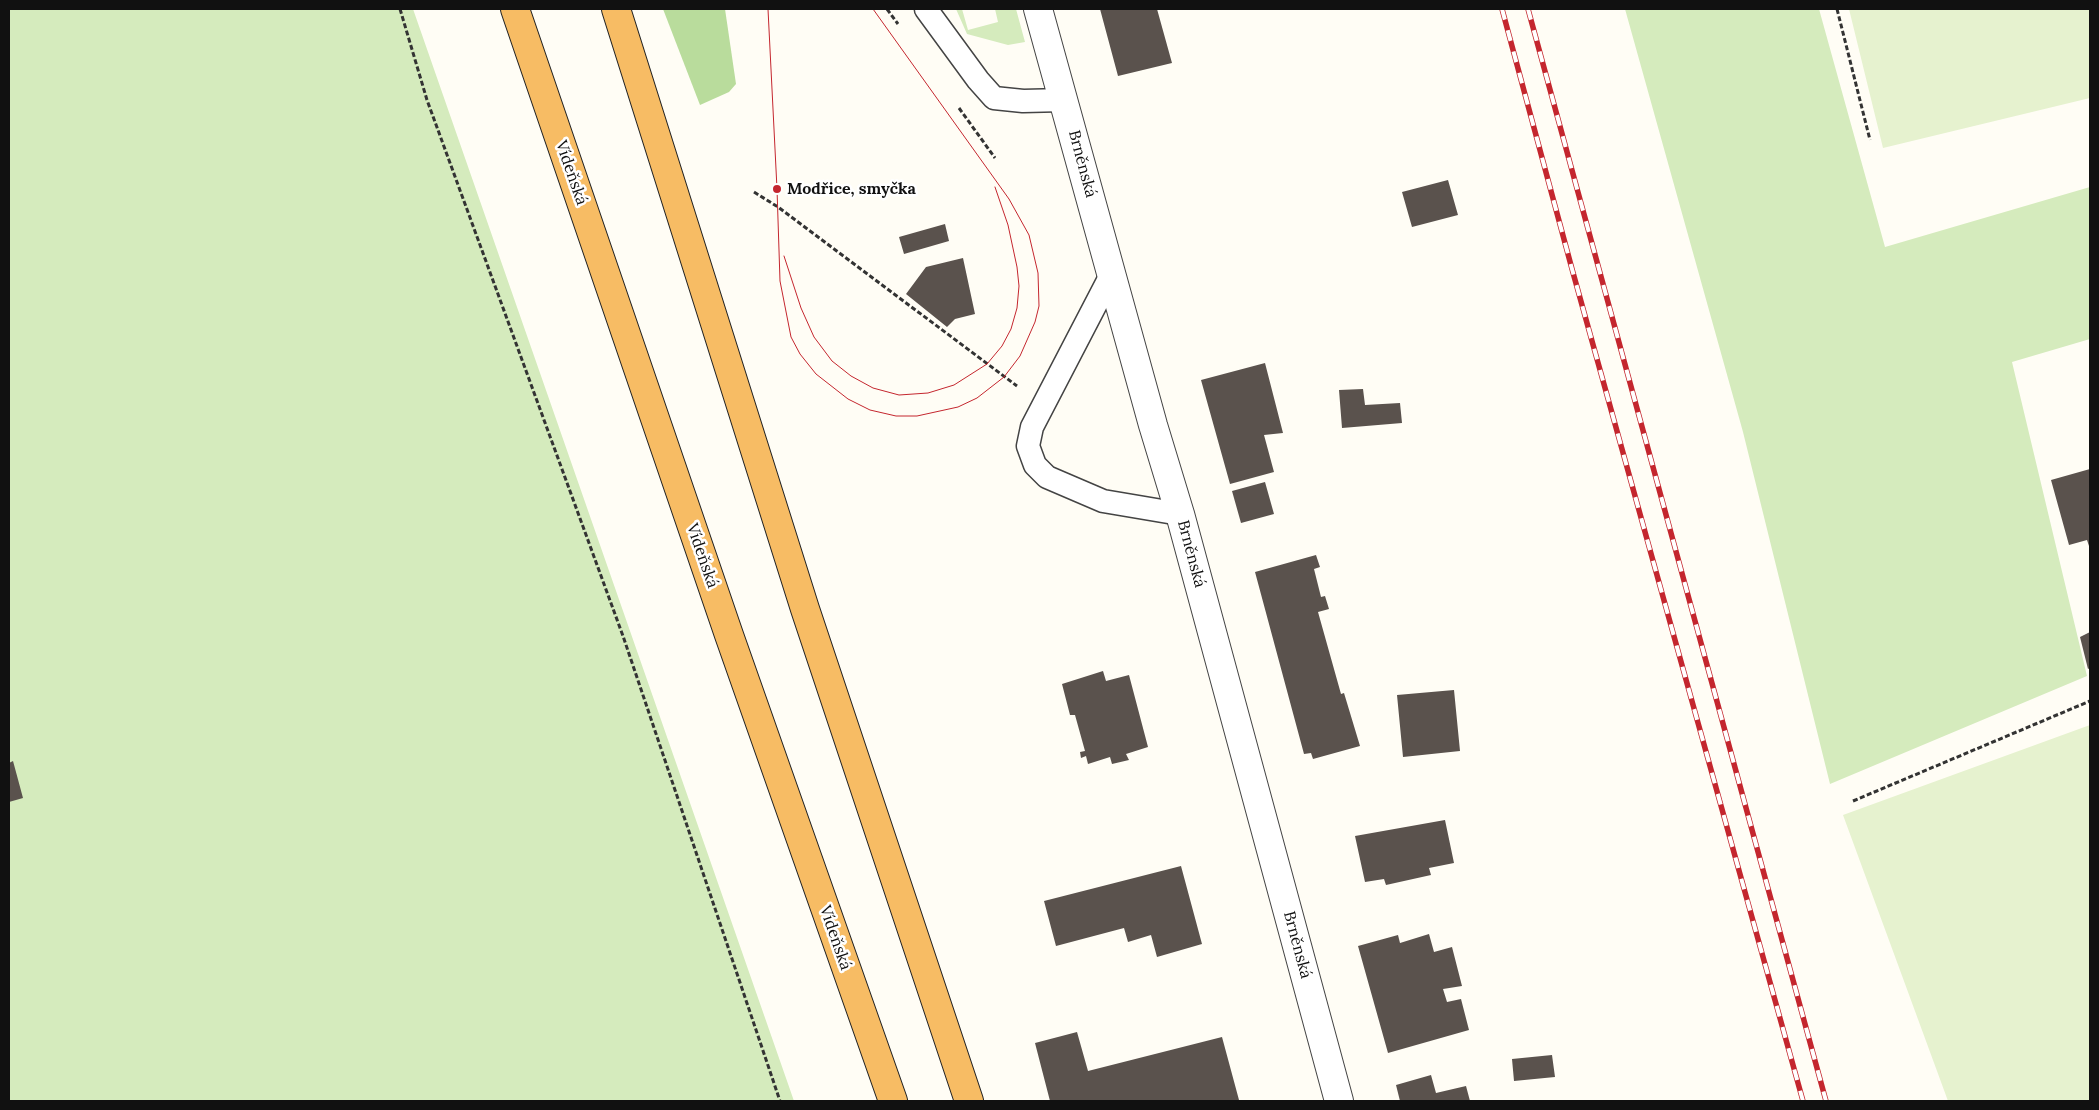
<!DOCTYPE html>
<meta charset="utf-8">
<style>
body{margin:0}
#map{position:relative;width:2099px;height:1110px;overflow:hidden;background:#fffdf5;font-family:Lora,serif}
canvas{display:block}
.frame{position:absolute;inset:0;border:10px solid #111;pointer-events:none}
</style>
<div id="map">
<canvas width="2099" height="1110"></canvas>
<div class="frame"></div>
</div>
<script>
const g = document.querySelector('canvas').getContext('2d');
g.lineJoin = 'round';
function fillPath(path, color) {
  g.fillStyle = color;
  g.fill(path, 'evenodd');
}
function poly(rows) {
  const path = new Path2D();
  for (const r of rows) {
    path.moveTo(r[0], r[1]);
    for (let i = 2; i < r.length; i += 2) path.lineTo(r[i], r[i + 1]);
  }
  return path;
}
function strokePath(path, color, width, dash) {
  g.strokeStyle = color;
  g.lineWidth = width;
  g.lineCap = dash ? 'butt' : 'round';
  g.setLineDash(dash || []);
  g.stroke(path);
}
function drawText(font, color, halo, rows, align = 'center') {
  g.font = font + ' Lora,serif';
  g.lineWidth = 5;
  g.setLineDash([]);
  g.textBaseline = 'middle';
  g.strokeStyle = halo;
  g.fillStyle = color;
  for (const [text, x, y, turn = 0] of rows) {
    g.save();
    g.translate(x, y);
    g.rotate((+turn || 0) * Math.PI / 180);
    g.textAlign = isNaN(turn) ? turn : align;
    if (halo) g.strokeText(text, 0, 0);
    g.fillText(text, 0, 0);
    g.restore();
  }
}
fillPath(poly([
 [9,9,413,9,794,1101,9,1101],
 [956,9,962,9,968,30,998,22,995,9,1016,9,1025,42,1008,45,967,34],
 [1625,9,1819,9,1885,247,2090,187,2090,339,2012,362,2087,676,1830,784,1743,432]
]), '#d5ebbd');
fillPath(poly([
 [663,9,725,9,736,84,729,92,700,105]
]), '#b9dc9c');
fillPath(poly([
 [1849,9,2090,9,2090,98,1883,148],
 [2090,725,2090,1101,1948,1101,1843,815]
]), '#e6f2cf');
fillPath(poly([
 [1100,9,1157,9,1172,63,1118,76],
 [1448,180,1458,215,1412,227,1402,192],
 [945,224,949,241,904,254,899,237],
 [963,258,975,314,955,319,947,327,906,294,926,267],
 [1265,363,1283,433,1264,435,1274,472,1230,484,1201,380],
 [1363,389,1365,405,1400,403,1402,423,1342,428,1339,390],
 [2090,469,2090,549,2087,540,2069,545,2051,480],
 [1265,482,1274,514,1241,523,1232,491],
 [1316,555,1320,567,1314,569,1321,597,1325,596,1329,609,1318,612,1341,694,1344,693,1360,746,1313,759,1311,753,1304,754,1255,572],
 [2090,632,2090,668,2088,669,2080,637],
 [1103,671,1106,681,1129,675,1148,747,1126,754,1129,760,1112,764,1110,757,1088,764,1086,756,1081,758,1080,752,1085,751,1075,715,1070,715,1062,684],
 [1454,690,1460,751,1403,757,1397,695],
 [13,761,23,798,9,802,9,763],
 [1445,820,1454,863,1429,868,1431,875,1386,885,1384,879,1365,882,1355,836],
 [1181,866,1202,944,1157,957,1151,935,1128,942,1124,928,1056,946,1044,901],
 [1429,934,1434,952,1452,947,1462,986,1443,989,1447,1002,1461,999,1469,1030,1388,1053,1358,946,1398,935,1400,943],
 [1077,1032,1088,1071,1222,1037,1239,1100,1050,1101,1035,1043],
 [1552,1055,1555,1077,1514,1081,1512,1059],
 [1431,1075,1436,1093,1466,1086,1470,1101,1400,1101,1396,1085]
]), '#5a524d');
const service = poly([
 [926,9,978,80,994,98,1023,101,1064,100],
 [1111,275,1032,427,1028,446,1035,465,1047,477,1103,501,1180,514]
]);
const tertiary = poly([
 [1038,9,1153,425,1180,514,1339,1101]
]);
const trunk = poly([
 [515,9,729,635,893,1101],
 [616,9,805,609,969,1101]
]);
strokePath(service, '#444', 25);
strokePath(tertiary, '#444', 30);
strokePath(trunk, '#222', 30);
strokePath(poly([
 [400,9,427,100,623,636,780,1101],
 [887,9,898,24],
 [1837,9,1870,140],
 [959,108,995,158],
 [754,192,778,207,1017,386],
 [1853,801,2090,701]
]), '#333', 3, [5, 2.5]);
strokePath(service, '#fff', 22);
strokePath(tertiary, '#fff', 28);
strokePath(trunk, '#f7bc64', 28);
strokePath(poly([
 [768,9,777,189,780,281,791,337,800,354,816,374,848,399,870,410,896,416,917,416,958,407,977,398,1004,377,1020,356,1035,322,1039,306,1038,273,1029,235,1009,199,873,9],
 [784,256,801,308,814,337,832,361,851,376,873,388,899,395,928,393,954,385,987,364,1002,346,1011,329,1017,308,1019,286,1017,267,1008,225,995,187]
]), '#c4262e', 1);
const rail = poly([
 [1502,9,1572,269,1803,1101],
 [1528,9,1826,1101]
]);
strokePath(rail, '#c4262e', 5.5);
strokePath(rail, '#fff', 4, [11]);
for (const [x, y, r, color] of [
 [777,189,5,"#c4262e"]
]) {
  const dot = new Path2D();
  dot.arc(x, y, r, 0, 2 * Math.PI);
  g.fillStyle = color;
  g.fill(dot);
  strokePath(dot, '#fff', 2);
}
drawText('16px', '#111', '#fff', [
 ["Brněnská",1082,164,75],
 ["Vídeňská",571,173,71],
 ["Brněnská",1191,554,75],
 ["Vídeňská",702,556,71],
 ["Vídeňská",835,938,71],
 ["Brněnská",1297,945,75]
]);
drawText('bold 16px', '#111', '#fff', [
 ["Modřice, smyčka",787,189]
], 'left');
</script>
